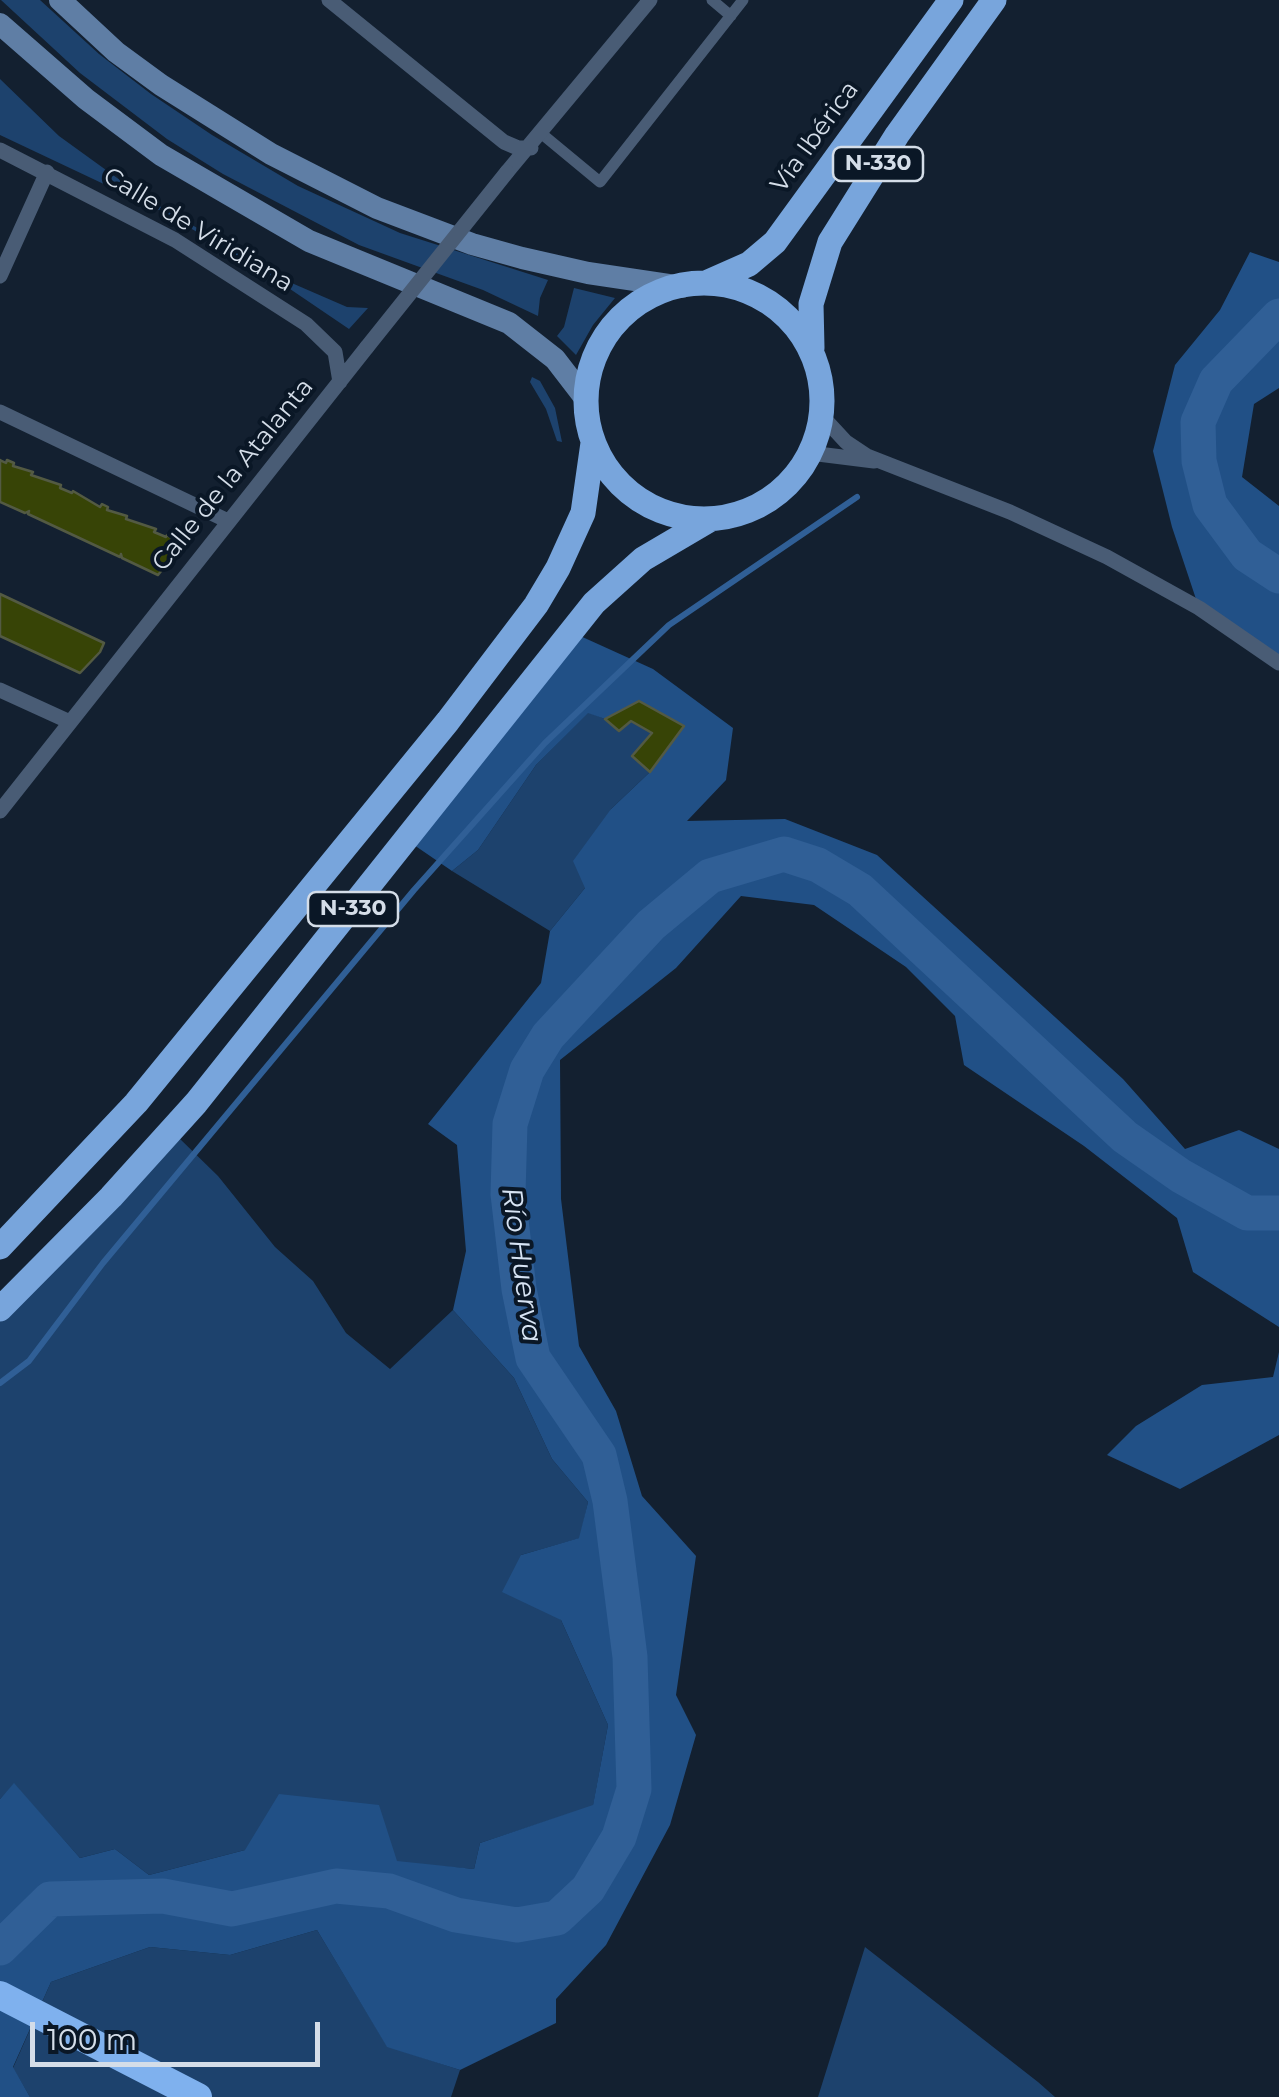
<!DOCTYPE html>
<meta charset="utf-8">
<style>
body{margin:0}
#map{position:relative;width:1279px;height:2097px;overflow:hidden;background:#132030;font-family:Montserrat,sans-serif}
canvas{display:block}
.scale{position:absolute;left:30px;top:2022px;width:290px;height:45px;box-sizing:border-box;border:5px solid #d4dde8;border-top:0;padding-left:12px;font-size:30px;line-height:35px;white-space:nowrap;color:#d4dde8;-webkit-text-stroke:8px #0a1726;paint-order:stroke}
</style>
<div id="map">
<canvas width="1279" height="2097"></canvas>
<div class="scale">100 m</div>
</div>
<script>
const g = document.querySelector('canvas').getContext('2d');
g.lineJoin = 'round';
function fillPath(path, color) {
  g.fillStyle = color;
  g.fill(path, 'evenodd');
}
function poly(rows) {
  const path = new Path2D();
  for (const r of rows) {
    if (r.length === 3) {
      path.moveTo(r[0] + r[2], r[1]);
      path.arc(r[0], r[1], r[2], 0, 2 * Math.PI);
      continue;
    }
    path.moveTo(r[0], r[1]);
    for (let i = 2; i < r.length; i += 2) path.lineTo(r[i], r[i + 1]);
  }
  return path;
}
function strokePath(path, color, width, dash) {
  g.strokeStyle = color;
  g.lineWidth = width;
  g.lineCap = dash ? 'butt' : 'round';
  g.setLineDash(dash || []);
  g.stroke(path);
}
function drawText(font, color, halo, rows, align = 'center') {
  g.font = font + ' Montserrat,sans-serif';
  g.lineWidth = 8;
  g.setLineDash([]);
  g.textBaseline = 'middle';
  g.strokeStyle = halo;
  g.fillStyle = color;
  for (const [text, x, y, turn = 0] of rows) {
    g.save();
    g.translate(x, y);
    g.rotate((+turn || 0) * Math.PI / 180);
    g.textAlign = isNaN(turn) ? turn : align;
    if (halo) g.strokeText(text, 0, 0);
    g.fillText(text, 0, 0);
    g.restore();
  }
}
fillPath(poly([
 [1,0,40,0,99,54,151,94,212,135,298,186,400,233,548,280,540,298,538,316,483,290,359,245,223,174,167,139,80,73],
 [0,79,59,136,142,196,294,284,347,307,368,308,349,329,265,272,163,212,0,135],
 [574,288,615,298,593,325,576,355,557,336,564,327],
 [532,377,540,381,555,408,562,442,557,441,546,409,530,382],
 [588,712,605,719,619,731,631,721,652,733,632,756,650,772,611,809,585,888,550,931,452,871,478,850,536,765],
 [177,1136,218,1176,275,1247,313,1281,346,1333,390,1369,453,1310,514,1378,552,1459,588,1502,580,1538,521,1555,561,1620,608,1725,593,1806,480,1843,474,1869,245,1850,149,1875,115,1849,80,1858,14,1784,0,1799,0,1321],
 [317,1930,387,2046,460,2070,451,2097,30,2097,13,2068,51,1982,150,1947,230,1955],
 [865,1947,1038,2082,1055,2097,818,2097]
]), '#1d426d');
fillPath(poly([
 [1250,252,1279,262,1279,388,1254,404,1242,477,1279,506,1279,663,1199,608,1172,527,1153,451,1175,365,1220,310],
 [578,635,653,669,733,728,726,780,687,821,785,819,877,855,1123,1079,1185,1149,1239,1130,1279,1149,1279,1327,1193,1272,1177,1218,1084,1146,964,1065,955,1016,906,967,814,905,741,896,676,968,560,1060,561,1199,579,1346,616,1411,642,1496,696,1556,676,1695,696,1735,670,1825,606,1945,556,1999,556,2023,460,2070,387,2047,317,1930,230,1955,150,1947,51,1982,13,2067,30,2097,0,2097,0,1799,14,1783,80,1858,115,1849,149,1875,245,1850,279,1794,379,1805,397,1861,474,1869,480,1843,593,1805,608,1725,561,1620,502,1592,521,1555,579,1538,588,1502,552,1459,514,1378,453,1310,466,1251,457,1145,428,1124,541,983,550,931,585,888,573,861,611,809,650,772,684,726,639,701,605,719,588,713,536,765,478,850,452,871,414,845],
 [1279,1352,1279,1435,1180,1489,1107,1455,1136,1426,1202,1385,1273,1377]
]), '#215086');
strokePath(poly([
 [0,1383,29,1361,103,1263,414,890,545,743,669,625,857,497]
]), '#305f96', 6);
strokePath(poly([
 [1279,316,1216,381,1198,422,1199,461,1210,505,1247,555,1279,576],
 [0,1948,50,1899,163,1896,232,1909,336,1886,389,1891,456,1915,517,1925,557,1918,588,1889,619,1837,634,1789,630,1657,610,1501,599,1455,533,1358,519,1289,508,1194,510,1124,527,1070,548,1036,651,925,710,876,784,854,818,865,860,890,1125,1137,1181,1176,1247,1213,1279,1213]
]), '#305f96', 35);
const building = poly([
 [0,460,6,463,7,460,14,463,13,466,33,472,31,475,61,485,60,488,72,493,73,491,100,507,102,504,108,507,107,510,127,516,126,519,156,529,154,532,166,537,167,535,182,545,158,575,122,558,121,554,120,557,28,514,29,511,25,513,0,502,0,460],
 [0,594,104,643,100,652,80,673,0,636,0,594],
 [639,701,684,726,650,772,632,756,652,733,631,721,619,731,605,719,639,701]
]);
fillPath(building, '#374406');
strokePath(building, '#535a43', 2.5);
strokePath(poly([
 [712,0,731,16],
 [542,134,600,182,743,0]
]), '#495c75', 11);
strokePath(poly([
 [329,0,504,142,518,148,531,148],
 [0,150,175,240,306,324,335,352,340,382],
 [507,172,650,0],
 [0,276,47,172],
 [0,412,228,521],
 [821,415,846,442,867,456,1010,512,1107,557,1199,608,1279,663],
 [810,453,874,461],
 [0,690,70,722],
 [0,811,367,347]
]), '#495c75', 15);
strokePath(poly([
 [60,0,116,52,161,85,271,154,377,208,472,244,522,258,588,273,682,287],
 [0,24,86,99,161,155,309,241,509,323,555,359,585,398]
]), '#5f7ea5', 22);
strokePath(poly([
 [706,283,749,264,775,242,951,0],
 [704,401,118],
 [812,348,811,304,830,242,897,135,994,0],
 [0,1247,136,1103,448,721,536,605,558,568,583,513,593,443],
 [0,1309,111,1197,196,1103,594,603,643,559,711,519]
]), '#78a5dc', 25);
strokePath(poly([
 [0,1995,198,2097]
]), '#7fb1ee', 28);
strokePath(poly([
 [367,347,507,172]
]), '#495c75', 15);
for (const [x, y, w] of [
 [878,164,90],
 [353,909,90]
]) {
  const box = new Path2D();
  box.roundRect(x - w / 2, y - 17, w, 34, 8);
  g.fillStyle = '#0a1726';
  g.fill(box);
  strokePath(box, '#d4dde8', 2.5);
}
drawText('bold 22px', '#d4dde8', null, [
 ["N-330",878,164],
 ["N-330",353,909]
]);
drawText('25px', '#d4dde8', '#0a1726', [
 ["Vía Ibérica",815,137,-54],
 ["Calle de Viridiana",198,230,31],
 ["Calle de la Atalanta",233,475,-51]
]);
drawText('italic 28px', '#d7e4f4', '#0a1726', [
 ["Río Huerva",521,1265,82]
]);
</script>
